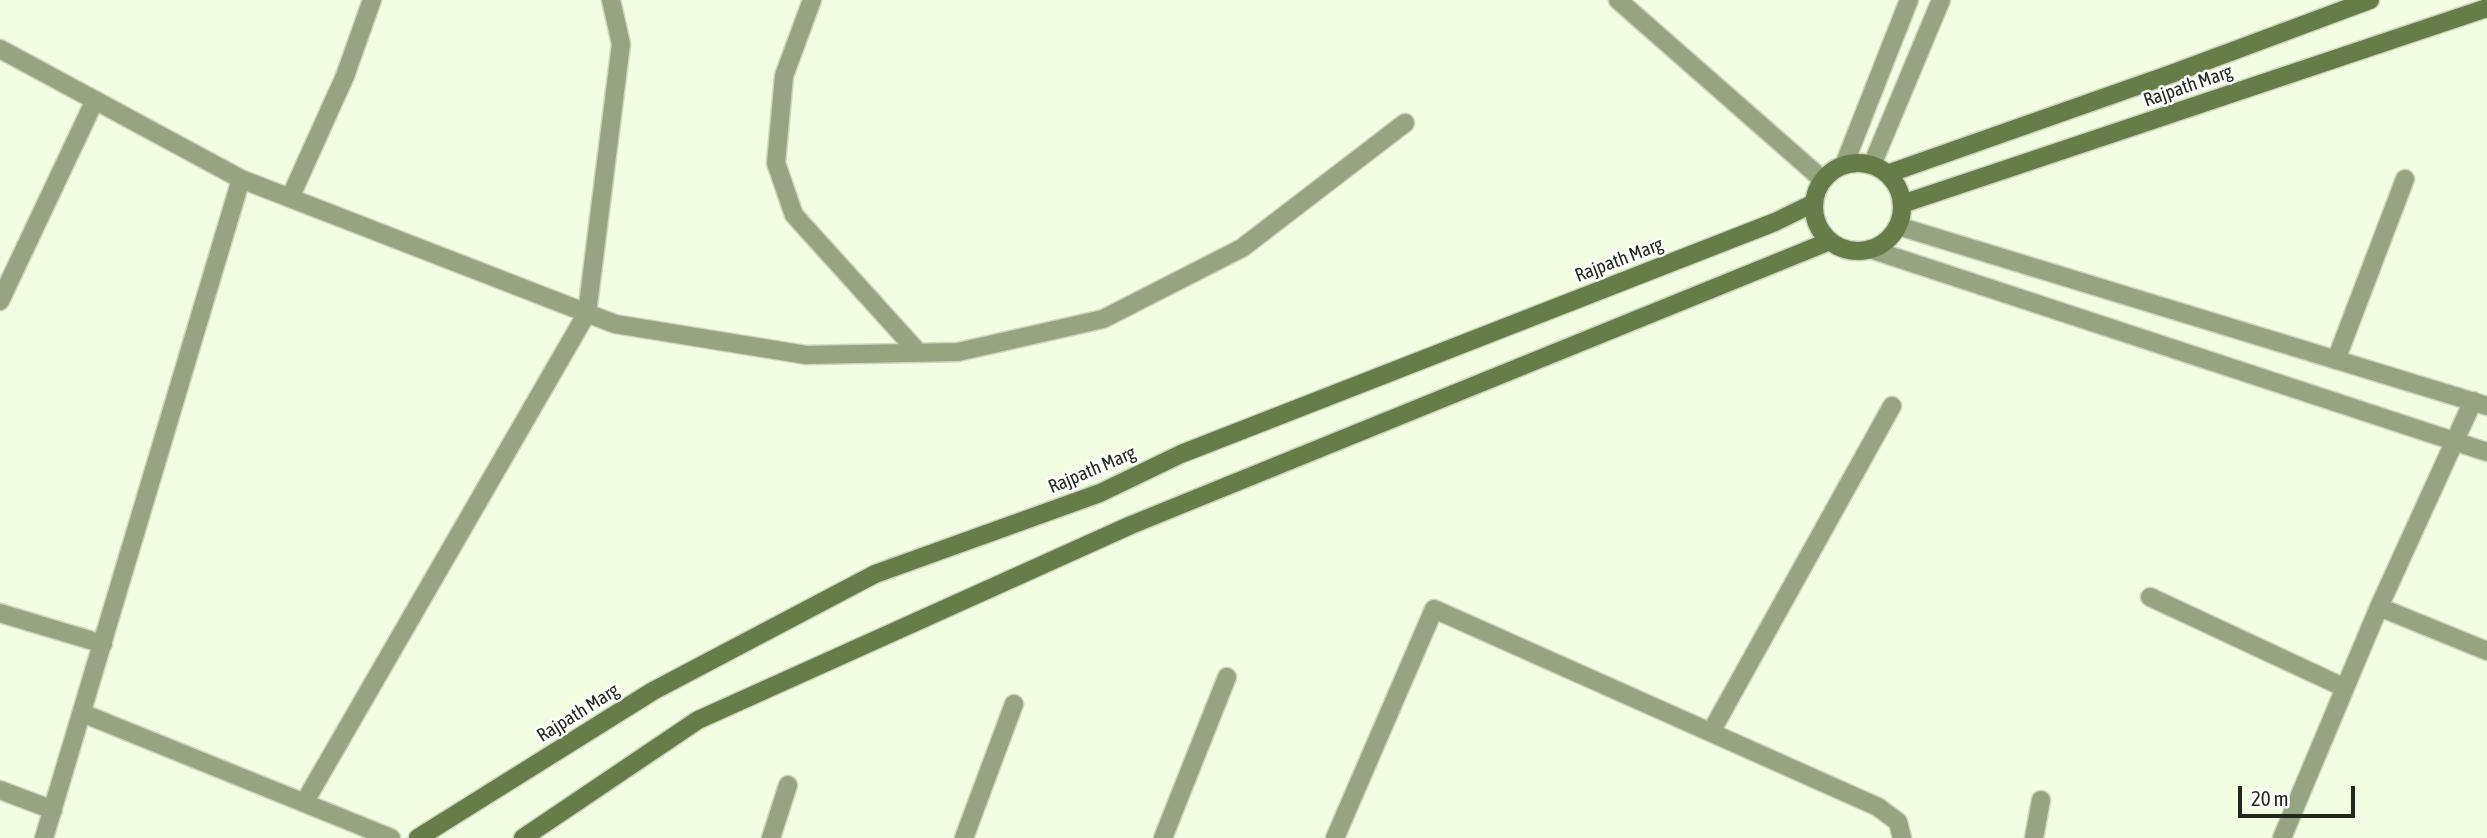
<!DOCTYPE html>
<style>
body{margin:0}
#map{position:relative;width:2487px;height:838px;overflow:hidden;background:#f1fee1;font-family:"Asap Condensed",sans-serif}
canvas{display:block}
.scale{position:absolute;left:2238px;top:786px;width:117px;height:32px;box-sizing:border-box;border:4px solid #23281e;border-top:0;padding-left:9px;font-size:21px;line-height:24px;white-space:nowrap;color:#23281e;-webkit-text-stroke:5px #fff;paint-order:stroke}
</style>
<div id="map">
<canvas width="2487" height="838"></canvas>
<div class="scale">20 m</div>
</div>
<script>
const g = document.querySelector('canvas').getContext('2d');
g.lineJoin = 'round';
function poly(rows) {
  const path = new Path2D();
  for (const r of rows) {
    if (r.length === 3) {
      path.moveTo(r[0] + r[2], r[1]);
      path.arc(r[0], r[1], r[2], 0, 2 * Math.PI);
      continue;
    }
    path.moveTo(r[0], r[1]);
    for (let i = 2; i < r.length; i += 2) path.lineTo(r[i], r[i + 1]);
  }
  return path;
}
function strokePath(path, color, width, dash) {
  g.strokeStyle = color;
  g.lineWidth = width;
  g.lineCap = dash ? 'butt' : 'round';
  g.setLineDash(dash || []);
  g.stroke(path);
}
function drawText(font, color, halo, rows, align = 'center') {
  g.font = font + ' "Asap Condensed",sans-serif';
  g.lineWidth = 5;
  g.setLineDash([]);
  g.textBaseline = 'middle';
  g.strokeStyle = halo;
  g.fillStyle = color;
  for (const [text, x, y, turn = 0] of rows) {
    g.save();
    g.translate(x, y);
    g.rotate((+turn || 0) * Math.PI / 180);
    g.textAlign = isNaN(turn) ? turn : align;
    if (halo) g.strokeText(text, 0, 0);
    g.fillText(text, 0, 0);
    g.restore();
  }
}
const service = poly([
 [812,0,784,76,776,163,794,215,918,352],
 [290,198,345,76,372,0],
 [82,713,391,838],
 [304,803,587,313,621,44,611,0]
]);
const minor = poly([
 [1618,0,1823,180],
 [0,49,241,179,615,324,806,355,958,352,1103,319,1242,248,1405,123],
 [1844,165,1909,0],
 [1872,165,1941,0],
 [0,301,95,100],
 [2336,360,2405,179],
 [2150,597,2345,688],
 [2379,607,2487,651],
 [0,613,103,644],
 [1711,732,1892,406],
 [0,790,53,810],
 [44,838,241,179],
 [771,838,788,785],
 [964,838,1014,704],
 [1163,838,1227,677],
 [1335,838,1434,609,1878,807,1898,822,1902,838],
 [2034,838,2041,800],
 [2282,838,2379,607,2473,401]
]);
const tertiary = poly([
 [1898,226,2487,406],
 [1870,249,2487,452]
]);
const secondary = poly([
 [1858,207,44],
 [1887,174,2171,74,2370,0],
 [1902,204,2487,8],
 [418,838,653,691,875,574,1100,493,1181,454,1775,222,1814,203],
 [523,838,698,720,1131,525,1830,241]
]);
strokePath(service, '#ccd7be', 21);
strokePath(minor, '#ccd7be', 21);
strokePath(tertiary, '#ccd7be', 21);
strokePath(secondary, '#ccd7be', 21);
strokePath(service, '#95a582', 18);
strokePath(minor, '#95a582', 18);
strokePath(tertiary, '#95a582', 18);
strokePath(secondary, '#677d49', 18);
drawText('19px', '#23281e', '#fff', [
 ["Rajpath Marg",2188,86,-19],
 ["Rajpath Marg",1619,260,-21],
 ["Rajpath Marg",1092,470,-23],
 ["Rajpath Marg",578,713,-32]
]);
</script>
